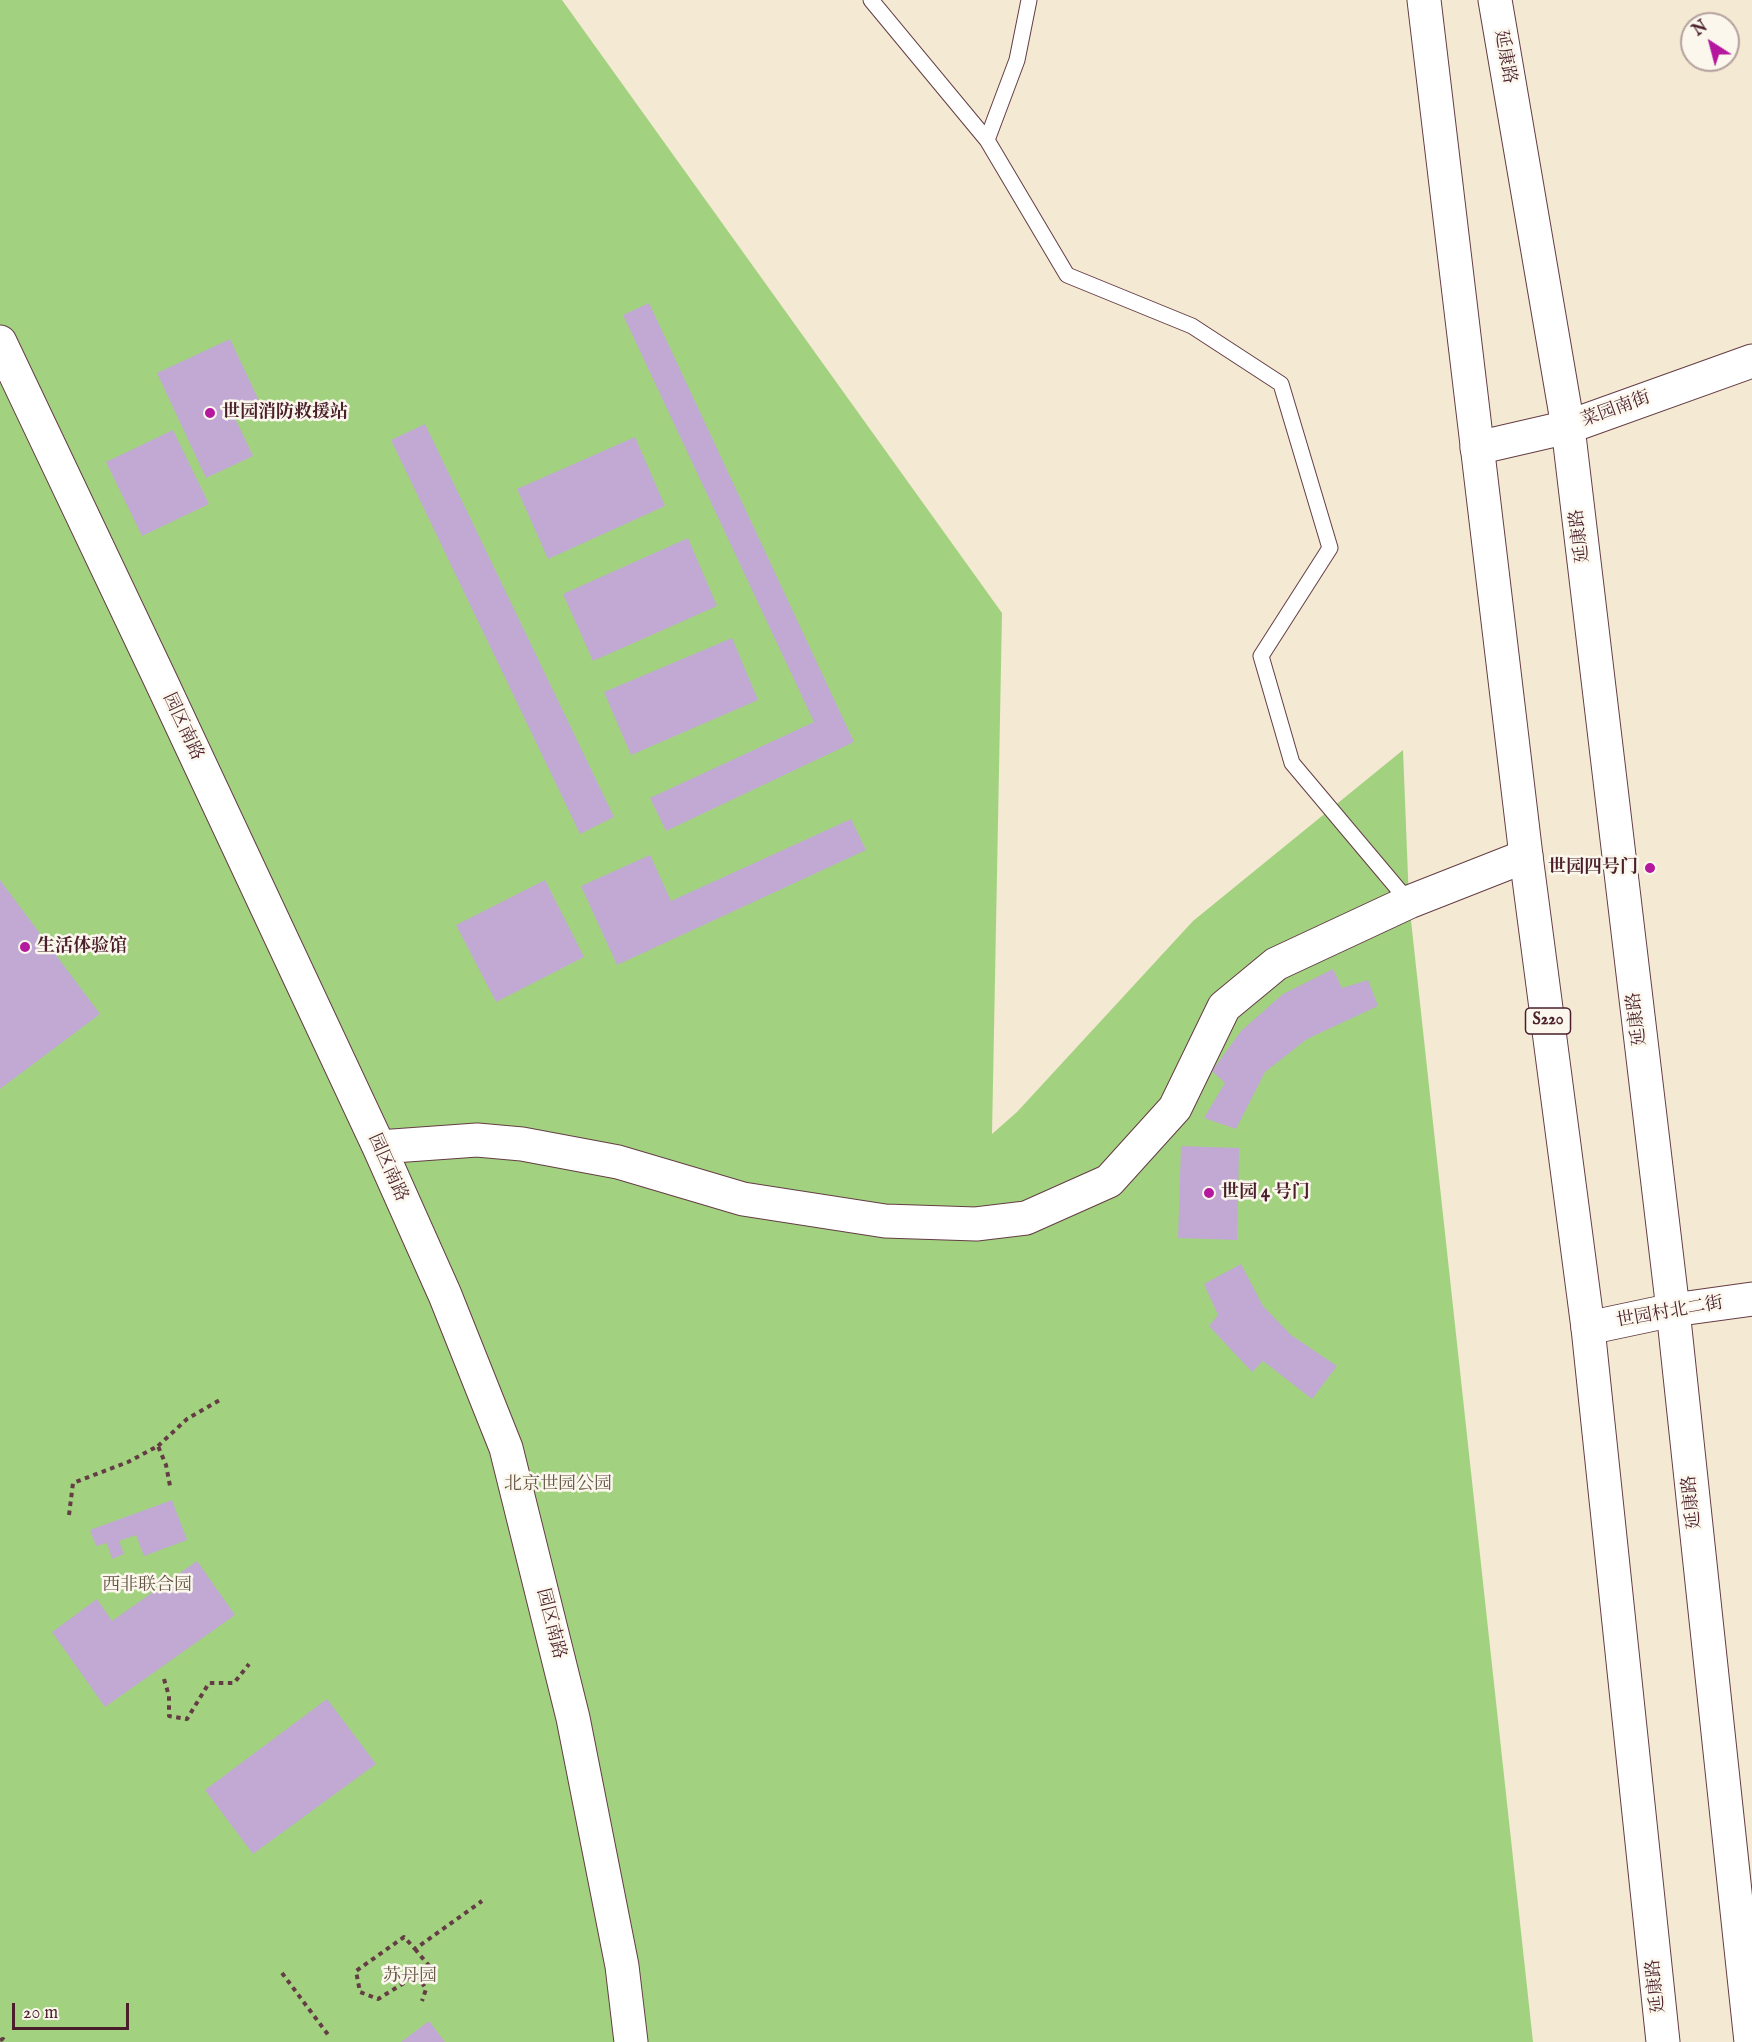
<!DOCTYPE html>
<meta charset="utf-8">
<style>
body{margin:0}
#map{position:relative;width:1752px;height:2042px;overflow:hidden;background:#f4e9d2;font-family:"IM FELL English",serif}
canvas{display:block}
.north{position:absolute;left:1680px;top:12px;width:60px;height:60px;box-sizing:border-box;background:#fbf7ec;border:2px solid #b4a19f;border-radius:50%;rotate:324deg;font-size:16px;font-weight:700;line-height:24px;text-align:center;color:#4a1f2b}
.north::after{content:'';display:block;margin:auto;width:21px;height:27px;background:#b5179e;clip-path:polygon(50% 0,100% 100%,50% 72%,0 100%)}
.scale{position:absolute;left:12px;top:2003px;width:117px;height:27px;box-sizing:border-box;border:3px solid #4a1f2b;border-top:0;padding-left:8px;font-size:18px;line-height:21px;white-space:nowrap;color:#4a1f2b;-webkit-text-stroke:4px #fbf7ec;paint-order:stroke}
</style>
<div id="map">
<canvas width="1752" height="2042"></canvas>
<div class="north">N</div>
<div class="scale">20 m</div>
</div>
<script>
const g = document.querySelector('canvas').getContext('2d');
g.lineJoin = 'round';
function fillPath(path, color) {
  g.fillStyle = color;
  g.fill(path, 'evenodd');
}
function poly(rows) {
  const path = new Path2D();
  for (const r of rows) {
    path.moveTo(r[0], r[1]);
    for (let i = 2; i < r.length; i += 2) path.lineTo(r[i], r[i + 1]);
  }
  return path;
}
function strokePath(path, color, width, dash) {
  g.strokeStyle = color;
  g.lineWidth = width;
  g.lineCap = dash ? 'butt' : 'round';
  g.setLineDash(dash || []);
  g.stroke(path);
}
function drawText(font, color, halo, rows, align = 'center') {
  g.font = font + ' "IM FELL English","Noto Serif SC",serif';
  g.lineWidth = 5;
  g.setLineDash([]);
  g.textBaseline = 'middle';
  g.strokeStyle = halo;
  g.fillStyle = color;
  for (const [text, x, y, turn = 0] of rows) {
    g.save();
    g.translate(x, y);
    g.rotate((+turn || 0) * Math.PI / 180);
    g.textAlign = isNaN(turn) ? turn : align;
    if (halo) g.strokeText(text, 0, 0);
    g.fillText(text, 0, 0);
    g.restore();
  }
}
fillPath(poly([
 [0,0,562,0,1002,613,992,1134,1017,1112,1193,921,1403,750,1409,902,1533,2042,0,2042]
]), '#a2d280');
fillPath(poly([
 [649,303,854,742,666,831,650,798,814,722,623,315],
 [230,339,261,405,235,418,253,456,206,478,157,373],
 [425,424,614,817,580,834,391,440],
 [173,430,209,504,142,536,106,462],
 [635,437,665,506,548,559,517,489],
 [688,538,717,606,593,661,563,594],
 [732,638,758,700,631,755,604,692],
 [851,819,866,850,617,965,581,886,650,855,671,901],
 [0,880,100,1014,0,1089],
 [545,880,584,957,496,1002,456,925],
 [1333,969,1342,988,1368,980,1378,1006,1307,1039,1265,1072,1236,1129,1204,1118,1225,1083,1212,1071,1241,1031,1283,994],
 [1181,1146,1239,1148,1237,1240,1178,1238],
 [1241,1264,1263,1306,1291,1335,1337,1366,1312,1399,1263,1361,1252,1372,1209,1326,1218,1315,1204,1284],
 [172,1500,187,1540,144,1556,136,1535,119,1541,124,1554,112,1559,107,1543,96,1546,90,1530],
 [197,1561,235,1615,105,1707,52,1632,97,1599,112,1621],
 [327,1699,376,1764,253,1854,205,1790],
 [429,2021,445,2042,401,2042]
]), '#c1a9d3');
const lane = poly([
 [871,0,987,140,1067,275,1192,326,1281,384,1330,548,1261,656,1292,763,1409,902],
 [987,140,1017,60,1029,0]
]);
const secondary = poly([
 [0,342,160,679,379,1147,445,1295,506,1448,573,1718,622,1966,631,2042],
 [1477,448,1568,427,1752,361],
 [379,1147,477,1140,522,1144,618,1162,743,1199,885,1221,976,1224,1026,1218,1109,1181,1175,1108,1224,1007,1276,964,1409,902,1526,856],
 [1588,1328,1673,1310,1752,1299]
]);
const primary = poly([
 [1424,0,1526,856,1588,1328,1663,2042],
 [1495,0,1568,427,1673,1310,1751,2042]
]);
strokePath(lane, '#643d44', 17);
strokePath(secondary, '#643d44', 35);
strokePath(primary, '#643d44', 35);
strokePath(poly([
 [158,1446,187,1419,220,1400],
 [69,1515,73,1483,128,1462,158,1446,166,1465,170,1486],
 [164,1679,169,1696,169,1716,187,1719,209,1683,234,1683,249,1664],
 [415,1949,430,1967,378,1999,360,1992,356,1971,404,1937,415,1949,482,1901],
 [282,1973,329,2036],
 [417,1975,426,1989,422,2001],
 [0,2040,3,2039,6,2042]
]), '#643d44', 4, [4.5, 4.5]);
strokePath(lane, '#fff', 15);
strokePath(secondary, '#fff', 33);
strokePath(primary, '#fff', 33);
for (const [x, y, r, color] of [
 [210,413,6,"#b5179e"],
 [1650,868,6,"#b5179e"],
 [25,947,6,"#b5179e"],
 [1209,1193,6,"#b5179e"]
]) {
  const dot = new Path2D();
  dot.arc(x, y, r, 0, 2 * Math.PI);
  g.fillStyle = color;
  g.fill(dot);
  strokePath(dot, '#fbf7ec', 2);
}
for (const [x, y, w] of [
 [1548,1021,45]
]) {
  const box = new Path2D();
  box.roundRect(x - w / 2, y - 13, w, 26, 4.5);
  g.fillStyle = '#fbf7ec';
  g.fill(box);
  strokePath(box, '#4a1f2b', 1.5);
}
drawText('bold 16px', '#4a1f2b', null, [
 ["S220",1548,1021]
]);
drawText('18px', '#4a1f2b', '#fbf7ec', [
 ["延康路",1504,57,80],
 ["菜园南街",1616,410,-20],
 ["延康路",1581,536,-97],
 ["园区南路",182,727,65],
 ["延康路",1638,1019,-97],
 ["园区南路",387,1168,66],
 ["世园村北二街",1670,1313,-10],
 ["延康路",1693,1502,-96],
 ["园区南路",550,1624,76],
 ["延康路",1657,1986,-96]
]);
drawText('bold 18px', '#4a1f2b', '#fbf7ec', [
 ["世园消防救援站",222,413],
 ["世园四号门",1638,868,"right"],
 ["生活体验馆",37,947],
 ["世园 4 号门",1221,1193]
], 'left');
drawText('18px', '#645544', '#fbf7ec', [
 ["北京世园公园",558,1485],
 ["西非联合园",147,1586],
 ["苏丹园",410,1977]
]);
</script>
